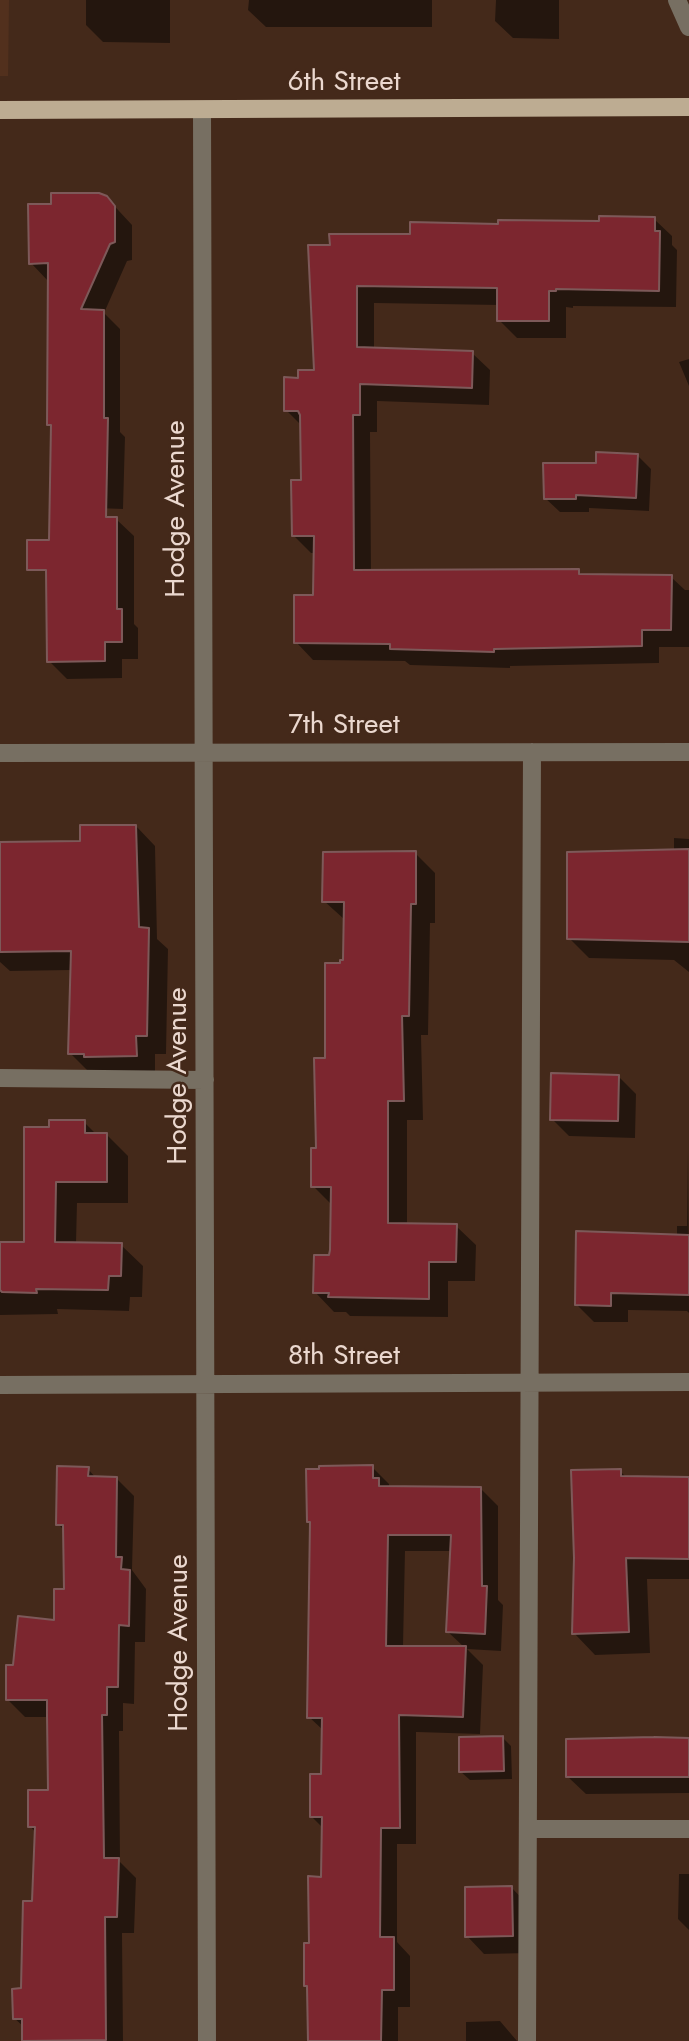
<!DOCTYPE html>
<style>
body{margin:0}
canvas{display:block;background:#44291a}
</style>
<canvas width="689" height="2041"></canvas>
<script>
const g = document.querySelector('canvas').getContext('2d');
g.lineJoin = 'round';
function fillPath(path, color) {
  g.fillStyle = color;
  g.fill(path, 'evenodd');
}
function poly(rows) {
  const path = new Path2D();
  for (const r of rows) {
    path.moveTo(r[0], r[1]);
    for (let i = 2; i < r.length; i += 2) path.lineTo(r[i], r[i + 1]);
  }
  return path;
}
function strokePath(path, color, width, dash) {
  g.strokeStyle = color;
  g.lineWidth = width;
  g.lineCap = dash ? 'butt' : 'round';
  g.setLineDash(dash || []);
  g.stroke(path);
}
function drawText(font, color, halo, rows, align = 'center') {
  g.font = font + ' Jost,sans-serif';
  g.lineWidth = 5;
  g.setLineDash([]);
  g.textBaseline = 'middle';
  g.strokeStyle = halo;
  g.fillStyle = color;
  for (const [text, x, y, turn = 0] of rows) {
    g.save();
    g.translate(x, y);
    g.rotate((+turn || 0) * Math.PI / 180);
    g.textAlign = isNaN(turn) ? turn : align;
    if (halo) g.strokeText(text, 0, 0);
    g.fillText(text, 0, 0);
    g.restore();
  }
}
fillPath(poly([
 [0,0,9,0,8,76,0,76]
]), '#52301d');
fillPath(poly([
 [86,0,170,0,170,43,103,42,86,25],
 [249,0,432,0,432,27,266,27,248,10],
 [496,0,559,0,559,39,513,38,495,21],
 [106,197,132,225,132,260,127,261,104,313,120,329,120,432,125,437,123,509,69,507,53,429,49,425,48,281,31,263,52,206],
 [654,219,672,236,672,245,677,250,676,307,573,306,573,308,566,307,566,338,517,338,499,320,499,305,374,303,374,349,472,353,490,370,489,405,377,401,377,432,370,432,371,572,578,571,583,576,671,577,685,590,689,590,689,647,659,647,659,663,510,666,510,668,410,665,405,661,313,660,296,642,314,597,315,553,311,553,294,536,302,482,302,426,286,410,300,380,315,372,332,247,500,225,600,223],
 [689,359,689,386,679,362],
 [637,455,651,469,649,511,589,508,589,512,560,512,545,498,597,465],
 [116,519,134,536,134,624,138,628,138,659,122,659,122,678,67,679,49,661],
 [136,826,155,846,157,939,168,949,166,1054,155,1054,155,1075,90,1073,70,1053,72,970,10,971,0,962,0,844,82,843],
 [674,838,689,839,689,972,674,960,589,958,569,938,674,851],
 [415,853,435,873,435,923,430,923,428,1035,421,1035,423,1120,407,1120,407,1225,456,1226,476,1245,475,1281,448,1281,448,1317,350,1316,346,1312,334,1312,315,1292,330,1257,332,1205,313,1186,326,1060,342,965,345,962,345,920,324,901],
 [619,1077,636,1094,635,1138,569,1136,552,1119],
 [84,1122,97,1135,107,1135,128,1156,128,1203,77,1203,76,1244,121,1245,143,1266,142,1297,130,1297,129,1311,57,1309,58,1314,0,1315,0,1244,25,1244,51,1128],
 [688,1150,689,1313,687,1311,628,1310,628,1322,594,1322,576,1304,677,1236,677,1226,687,1226],
 [372,1467,389,1484,389,1488,481,1489,498,1506,498,1600,503,1605,501,1651,467,1649,483,1665,480,1734,416,1732,416,1844,397,1844,397,1942,410,1956,410,2007,398,2007,398,2041,309,2041,311,1945,323,1878,324,1829,312,1817,323,1776,324,1731,309,1717,312,1525,308,1521],
 [405,1551,452,1551,448,1632,464,1647,403,1647],
 [88,1469,96,1478,116,1478,134,1496,132,1570,146,1589,145,1642,135,1642,134,1704,123,1703,123,1731,119,1731,120,1862,136,1878,134,1933,122,1933,123,2041,24,2041,24,2027,14,2018,23,1990,34,1903,36,1833,30,1826,50,1792,49,1717,25,1717,8,1700,15,1667,56,1622,66,1591,65,1531,58,1524],
 [620,1471,627,1478,689,1479,689,1579,647,1579,650,1653,595,1655,574,1633],
 [502,1737,511,1746,512,1779,470,1780,461,1772],
 [689,1739,689,1793,586,1794,568,1777],
 [679,1874,689,1874,689,1930,678,1919],
 [512,1888,529,1906,530,1953,484,1954,467,1936],
 [500,2021,517,2041,466,2041,466,2022]
]), '#0007');
const building = poly([
 [51,193,99,193,107,196,115,206,115,242,110,244,81,309,104,310,104,418,108,418,106,517,117,517,117,609,122,609,122,642,105,642,105,661,47,662,46,570,27,570,27,540,49,540,51,425,47,425,48,263,29,264,28,204,51,204,51,193],
 [599,216,655,217,655,231,660,231,659,291,556,289,556,291,549,291,549,321,497,321,497,288,357,286,357,347,473,351,472,388,360,384,360,415,353,415,354,570,579,569,579,574,672,575,671,630,642,630,642,646,494,649,494,652,390,649,390,644,294,643,294,595,313,595,314,536,292,536,291,480,301,480,300,415,298,411,284,411,284,377,298,378,298,370,314,370,308,245,330,245,329,234,410,234,410,222,498,224,498,220,599,221,599,216],
 [596,452,638,454,636,498,576,495,576,499,544,499,543,463,596,463,596,452],
 [80,825,136,825,139,927,149,928,147,1036,136,1036,137,1056,84,1057,84,1054,68,1054,71,951,0,952,0,842,80,841,80,825],
 [689,849,689,942,567,939,567,852,689,849],
 [416,851,416,904,411,904,409,1016,402,1016,404,1101,388,1101,388,1223,457,1224,456,1262,429,1262,429,1299,328,1297,329,1293,313,1293,314,1255,329,1255,330,1250,331,1187,311,1187,311,1148,316,1148,314,1058,325,1058,325,963,340,963,340,960,343,960,344,902,322,902,323,852,416,851],
 [551,1073,619,1075,618,1121,550,1120,551,1073],
 [49,1120,85,1120,85,1133,107,1133,107,1182,56,1182,55,1242,122,1243,121,1276,109,1276,108,1290,36,1289,37,1293,2,1292,0,1290,0,1242,24,1242,24,1127,49,1127,49,1120],
 [576,1231,689,1235,689,1295,611,1293,611,1306,575,1305,576,1231],
 [373,1465,373,1478,379,1478,379,1486,481,1487,482,1586,487,1586,485,1634,446,1632,451,1535,388,1535,386,1646,466,1646,463,1717,399,1715,400,1828,381,1828,380,1937,394,1937,394,1990,382,1990,381,2041,308,2041,307,1986,304,1986,304,1943,309,1943,308,1876,321,1877,322,1817,310,1817,310,1774,321,1774,322,1718,307,1718,310,1522,307,1522,306,1469,319,1469,319,1466,373,1465],
 [57,1466,89,1467,88,1476,117,1477,116,1557,122,1557,121,1569,130,1570,129,1626,119,1625,118,1687,107,1687,107,1715,102,1715,104,1858,119,1858,117,1917,105,1917,106,2040,22,2041,22,2019,13,2019,12,1989,21,1988,23,1901,32,1901,35,1827,28,1827,28,1790,48,1790,47,1715,47,1700,6,1700,6,1665,13,1665,18,1616,54,1620,54,1589,64,1589,63,1525,56,1525,57,1466],
 [621,1469,621,1476,689,1477,689,1559,626,1558,629,1632,572,1634,574,1558,571,1470,621,1469],
 [503,1736,504,1771,459,1772,459,1737,503,1736],
 [654,1737,689,1738,689,1777,566,1777,566,1739,654,1737],
 [512,1886,513,1936,465,1937,465,1887,512,1886]
]);
fillPath(building, '#7c262f');
strokePath(building, '#7d5959', 2);
strokePath(poly([
 [677,0,689,27],
 [202,110,207,2041],
 [0,753,689,752],
 [0,1078,205,1080],
 [0,1385,689,1382],
 [528,1829,689,1829],
 [527,2041,532,752]
]), '#776f62', 18);
strokePath(poly([
 [0,110,689,107]
]), '#bdac92', 18);
drawText('28px', '#ebd8cf', '#44291a', [
 ["6th Street",344,83],
 ["Hodge Avenue",177,509,-90],
 ["7th Street",344,726],
 ["Hodge Avenue",179,1076,-90],
 ["8th Street",344,1357],
 ["Hodge Avenue",180,1643,-90]
]);
</script>
